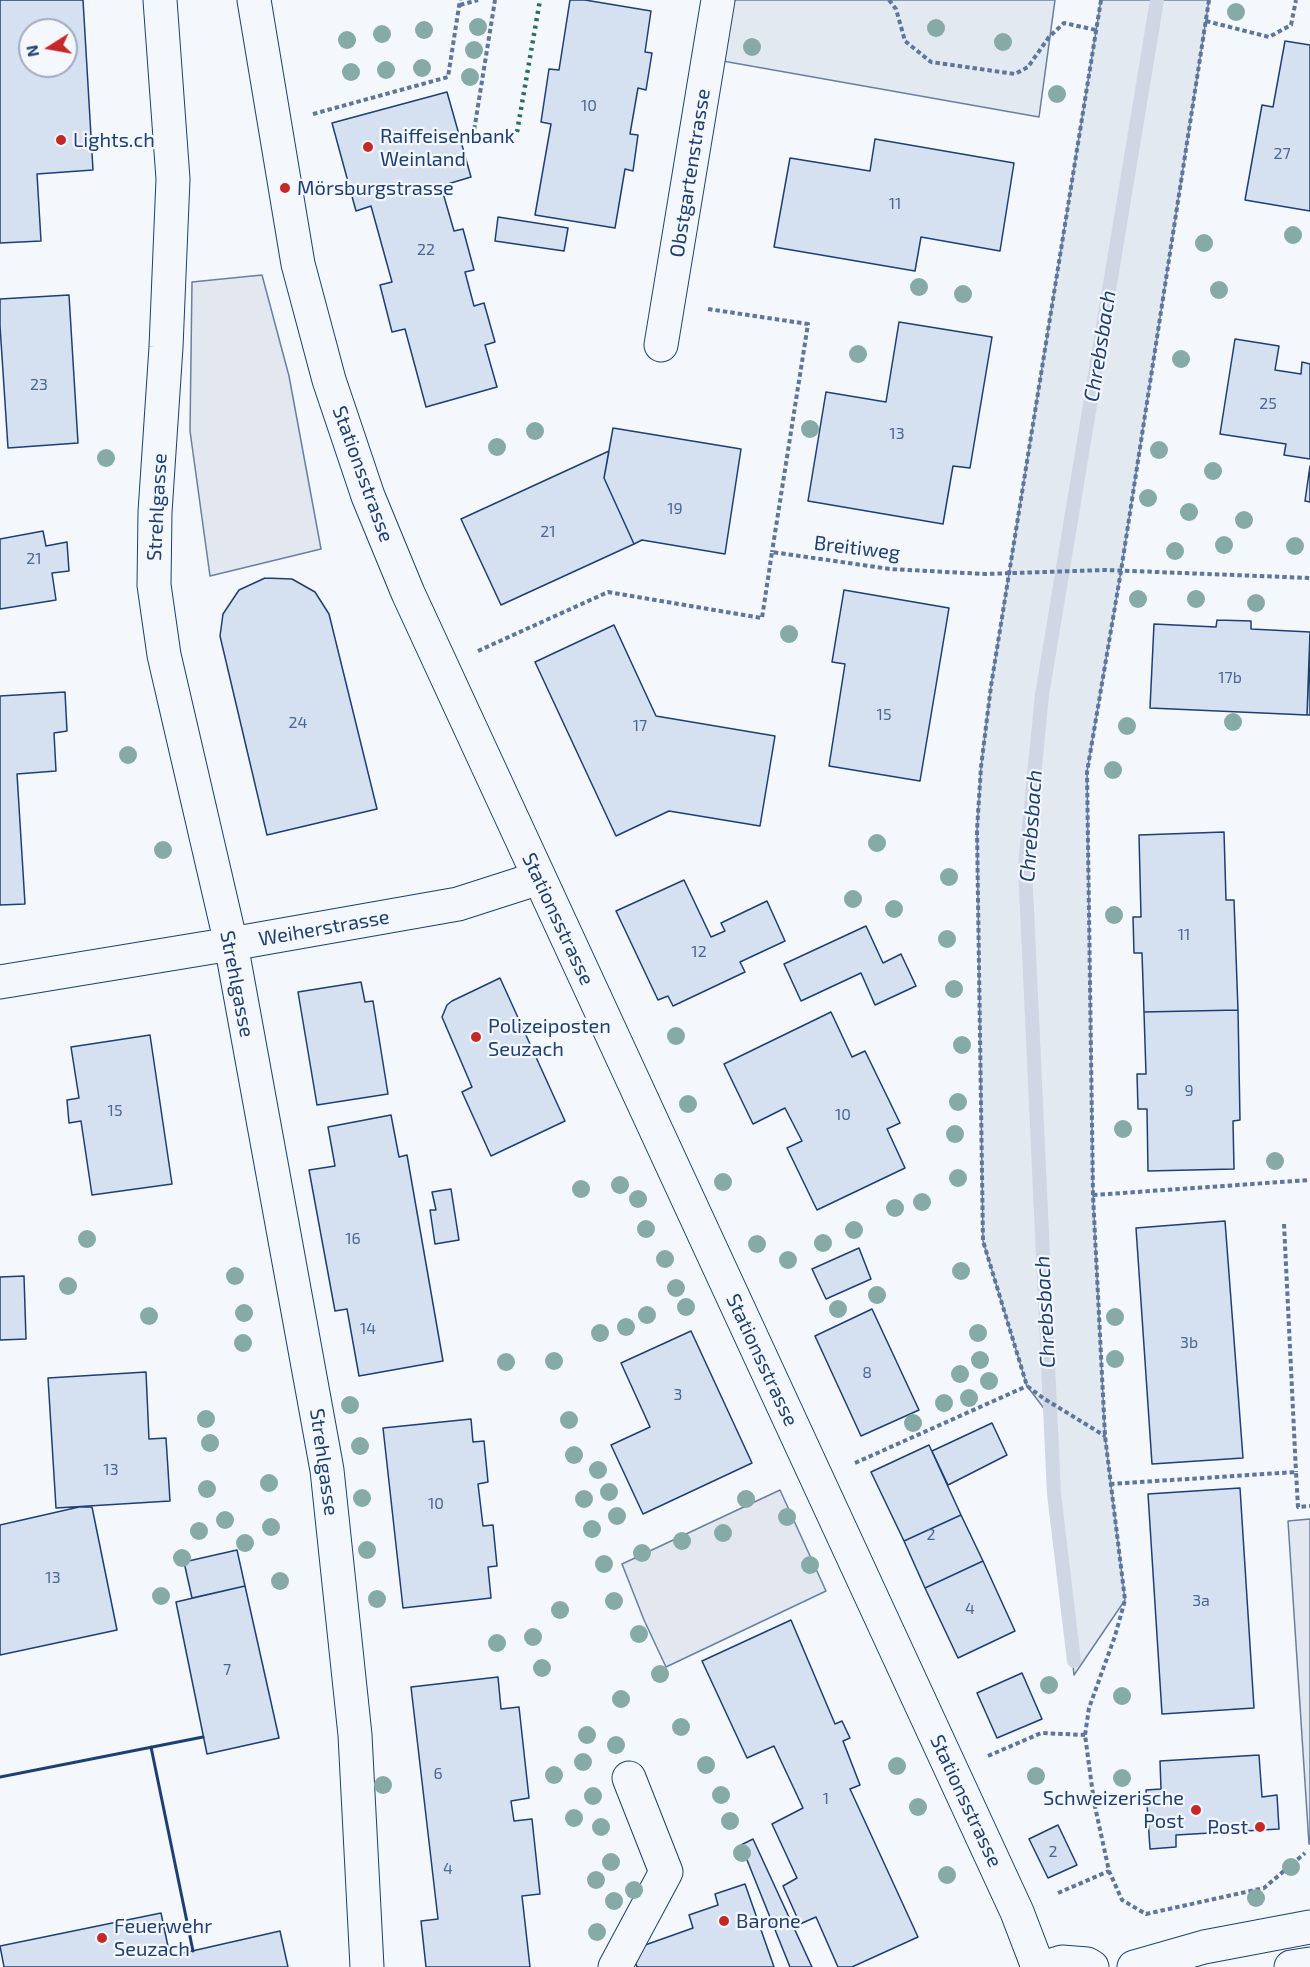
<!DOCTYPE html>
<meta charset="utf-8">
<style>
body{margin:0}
#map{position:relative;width:1310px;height:1967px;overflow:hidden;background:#f4f7fb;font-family:"Exo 2",sans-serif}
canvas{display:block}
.north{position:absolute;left:18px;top:18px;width:60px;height:60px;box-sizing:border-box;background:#f4f7fb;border:2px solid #9eadc5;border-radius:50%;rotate:259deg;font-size:16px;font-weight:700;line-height:24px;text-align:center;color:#1d3f73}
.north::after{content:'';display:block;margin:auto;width:21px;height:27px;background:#c62828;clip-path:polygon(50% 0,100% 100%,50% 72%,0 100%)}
</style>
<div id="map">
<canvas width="1310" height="1967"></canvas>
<div class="north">N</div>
</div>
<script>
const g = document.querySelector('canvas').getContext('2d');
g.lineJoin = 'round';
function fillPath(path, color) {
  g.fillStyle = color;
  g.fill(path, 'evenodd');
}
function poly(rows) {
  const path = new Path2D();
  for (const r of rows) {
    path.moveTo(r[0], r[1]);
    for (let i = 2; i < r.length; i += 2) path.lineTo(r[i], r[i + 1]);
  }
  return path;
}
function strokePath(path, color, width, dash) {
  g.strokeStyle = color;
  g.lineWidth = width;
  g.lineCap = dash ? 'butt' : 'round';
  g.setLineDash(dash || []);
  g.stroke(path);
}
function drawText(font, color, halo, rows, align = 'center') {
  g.font = font + ' "Exo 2",sans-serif';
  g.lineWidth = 4.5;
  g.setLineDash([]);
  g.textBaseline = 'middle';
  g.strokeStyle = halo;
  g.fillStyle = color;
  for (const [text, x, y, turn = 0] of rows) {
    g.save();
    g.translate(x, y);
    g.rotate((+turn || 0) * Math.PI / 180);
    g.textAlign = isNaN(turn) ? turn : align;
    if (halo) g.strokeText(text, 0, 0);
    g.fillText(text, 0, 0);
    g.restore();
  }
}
const green = poly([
 [728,0,1055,0,1039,117,717,60,728,0],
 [1101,0,1209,0,1121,571,1087,772,1093,1195,1105,1436,1125,1600,1074,1675,1056,1494,1052,1419,1027,1386,983,1241,977,830,981,767,991,686,1101,0]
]);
fillPath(green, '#e3e9f0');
strokePath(green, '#687fa3', 1.5);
const parking = poly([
 [262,275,289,376,321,549,210,576,190,431,192,282,262,275],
 [780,1490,826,1591,666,1667,644,1620,622,1564,780,1490],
 [1310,1519,1310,1844,1309,1844,1288,1521,1310,1519]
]);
fillPath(parking, '#e3e8f0');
strokePath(parking, '#687fa3', 1.5);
strokePath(poly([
 [1074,1661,1054,1494,1025,866,1042,695,1157,0]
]), '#cfd7e4', 14);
const building = poly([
 [0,0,83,0,93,170,37,174,41,241,0,243,0,0],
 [30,30,66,30,66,66,30,66,30,30],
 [570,0,585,0,651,11,645,52,652,53,646,90,638,88,630,134,638,135,633,171,625,169,615,228,535,215,551,124,541,122,549,69,559,70,570,0],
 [1285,41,1310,45,1310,211,1245,200,1262,105,1273,107,1285,41],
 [447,92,471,177,441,186,454,231,463,229,474,270,465,272,474,306,484,303,495,342,485,345,497,387,426,407,405,329,392,332,380,285,392,282,371,206,356,211,332,123,447,92],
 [875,139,1014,163,1000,251,921,237,915,271,774,247,790,158,870,171,875,139],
 [498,217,568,228,564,251,495,241,498,217],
 [69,295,78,443,8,448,0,326,0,299,69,295],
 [899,322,992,337,970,468,953,466,943,524,808,501,826,392,886,402,899,322],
 [1235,339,1279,346,1275,370,1301,374,1302,362,1310,364,1310,459,1284,455,1286,444,1220,434,1235,339],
 [613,428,741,449,725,554,642,540,634,544,604,478,613,428],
 [609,451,604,478,634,544,501,605,461,519,609,451],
 [1310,466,1310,502,1305,501,1310,466],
 [43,531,46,546,67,542,69,571,52,573,56,600,0,609,0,539,43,531],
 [265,578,292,579,315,592,329,614,377,809,267,835,220,636,223,614,239,590,265,578],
 [844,590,949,608,920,781,829,766,845,664,832,662,844,590],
 [1217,620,1251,621,1251,629,1310,632,1307,715,1150,708,1154,624,1216,627,1217,620],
 [614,625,656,716,775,736,760,826,669,811,616,836,535,662,614,625],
 [1310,648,1310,715,1307,715,1310,648],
 [65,692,67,731,54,733,56,771,17,774,25,904,0,905,0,696,65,692],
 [1224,832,1226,900,1234,900,1238,1010,1144,1012,1142,953,1134,953,1133,917,1141,917,1139,835,1224,832],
 [684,880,711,937,725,931,721,923,767,901,785,941,740,962,745,972,673,1006,668,996,658,1000,616,911,684,880],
 [866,926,883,963,901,954,916,986,875,1005,861,973,801,1001,784,964,866,926],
 [500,978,565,1121,491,1156,462,1092,472,1087,442,1017,447,1005,452,1001,500,978],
 [361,982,365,1002,373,1001,388,1094,317,1105,298,992,361,982],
 [1238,1010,1240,1120,1233,1121,1234,1169,1148,1171,1147,1109,1138,1109,1137,1074,1146,1074,1144,1012,1238,1010],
 [831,1012,852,1057,865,1051,900,1123,887,1129,905,1168,817,1210,787,1148,802,1141,785,1108,753,1124,724,1064,831,1012],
 [150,1035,172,1184,92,1195,81,1121,69,1123,67,1100,79,1098,71,1047,150,1035],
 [391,1115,399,1157,407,1155,443,1361,359,1376,347,1309,335,1311,309,1170,335,1166,328,1127,391,1115],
 [451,1189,459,1240,435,1244,430,1210,436,1210,432,1192,451,1189],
 [1225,1221,1243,1458,1152,1464,1136,1228,1225,1221],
 [859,1248,871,1279,826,1299,812,1269,859,1248],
 [24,1276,26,1339,0,1340,0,1277,24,1276],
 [872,1309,919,1410,861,1436,815,1336,872,1309],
 [691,1331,752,1463,643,1514,611,1445,650,1427,621,1363,691,1331],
 [146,1372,149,1439,166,1438,170,1501,56,1508,48,1378,146,1372],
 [471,1419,473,1442,484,1441,488,1482,478,1484,483,1526,493,1525,497,1566,488,1567,491,1598,403,1608,383,1428,471,1419],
 [992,1423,1007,1455,948,1485,932,1451,992,1423],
 [929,1445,961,1515,904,1541,871,1472,929,1445],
 [1240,1488,1254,1708,1162,1714,1148,1494,1240,1488],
 [79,1507,92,1507,117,1630,0,1655,0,1525,79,1507],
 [961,1515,983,1561,925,1588,904,1541,961,1515],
 [237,1550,245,1586,192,1598,184,1562,237,1550],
 [983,1561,1015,1631,958,1658,925,1588,983,1561],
 [245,1586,279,1738,207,1754,176,1602,245,1586],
 [791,1620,835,1724,842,1721,850,1738,843,1741,860,1785,850,1789,918,1937,852,1967,838,1967,816,1917,800,1924,783,1886,797,1878,772,1824,803,1808,774,1746,747,1758,702,1661,791,1620],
 [1022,1673,1042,1719,997,1738,977,1693,1022,1673],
 [498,1677,501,1709,519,1707,529,1798,511,1801,514,1821,532,1819,540,1894,522,1896,530,1967,426,1967,421,1921,438,1919,411,1687,498,1677],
 [1259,1755,1262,1797,1277,1795,1279,1829,1176,1835,1176,1847,1150,1849,1146,1790,1161,1789,1160,1761,1259,1755],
 [1058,1825,1077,1865,1048,1878,1029,1839,1058,1825],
 [753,1839,812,1967,790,1967,741,1845,753,1839],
 [745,1884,774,1967,637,1967,631,1950,693,1928,689,1915,718,1905,715,1894,745,1884],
 [161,1913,170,1956,280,1931,288,1967,4,1967,0,1946,161,1913]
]);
fillPath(building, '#d5e0f0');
strokePath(building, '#1d3f73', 1.5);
const minor = poly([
 [160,0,173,179,166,347,155,512,154,585,164,655,231,944,327,1470,355,1735,367,1967],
 [661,345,718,0],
 [0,982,231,944,458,904,539,878],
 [615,1967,666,1872,629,1778]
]);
const major = poly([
 [254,0,298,264,329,380,368,496,408,593,1017,1912,1038,1967],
 [1046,1967,1062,1962,1087,1964,1092,1967],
 [1134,1967,1204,1947,1310,1927],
 [1291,1967,1310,1964]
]);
strokePath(minor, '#1d3f73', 35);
strokePath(major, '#1d3f73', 35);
strokePath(poly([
 [889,0,896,9,905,41,931,62,1015,74,1028,67,1049,37,1064,23,1096,30],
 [1101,0,991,686,981,767,977,830,983,1241,1027,1386,1043,1398,1105,1436],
 [1209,0,1121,571,1087,772,1093,1195,1105,1436,1125,1600,1115,1636,1089,1708,1085,1735,1094,1802,1109,1871,1122,1900,1146,1914,1264,1888,1305,1853],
 [460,5,478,0],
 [1206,21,1269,37,1291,25,1296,0],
 [313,114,448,77,460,0],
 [473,137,495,0],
 [708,309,808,324,772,552],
 [478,651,608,592,762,618,772,552,890,569,985,574,1106,570,1310,578],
 [1093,1195,1310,1180],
 [1284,1224,1296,1472],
 [855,1463,1027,1386],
 [1110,1484,1296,1472,1298,1507,1310,1506],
 [988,1756,1041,1733,1085,1735],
 [1058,1893,1109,1871]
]), '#5e769c', 4, [4.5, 3]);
strokePath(minor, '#f4f7fb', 33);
strokePath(major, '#f4f7fb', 33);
strokePath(poly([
 [517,132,540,0]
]), '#2c6c60', 4.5, [3, 4.5]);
strokePath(poly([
 [151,1747,193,1951],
 [0,1777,203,1737]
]), '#1d3f73', 3);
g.fillStyle = '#86aba6';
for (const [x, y] of [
 [1236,12],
 [478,27],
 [936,28],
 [424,30],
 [382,34],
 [347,40],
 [1003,42],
 [752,47],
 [474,50],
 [422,68],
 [386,70],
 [351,72],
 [470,77],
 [1057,94],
 [1293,235],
 [1204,243],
 [919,287],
 [1219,290],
 [963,294],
 [858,354],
 [1181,359],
 [810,429],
 [535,431],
 [497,447],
 [1159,450],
 [106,458],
 [1213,471],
 [1148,498],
 [1189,512],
 [1244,520],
 [1224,545],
 [1295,546],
 [1175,551],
 [1138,599],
 [1196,599],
 [1256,603],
 [789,634],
 [1233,722],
 [1127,726],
 [128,755],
 [1113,770],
 [877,843],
 [163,850],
 [949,877],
 [853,899],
 [894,909],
 [1114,915],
 [947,939],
 [954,989],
 [676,1036],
 [962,1045],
 [958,1102],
 [688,1104],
 [1123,1129],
 [955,1134],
 [1275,1161],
 [958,1178],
 [723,1182],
 [620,1185],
 [581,1189],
 [638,1199],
 [922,1202],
 [895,1208],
 [646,1229],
 [854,1230],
 [87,1239],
 [823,1243],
 [757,1244],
 [665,1259],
 [788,1260],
 [961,1271],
 [235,1276],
 [68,1286],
 [676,1288],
 [877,1295],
 [686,1307],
 [838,1309],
 [244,1313],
 [647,1315],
 [149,1316],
 [1115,1317],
 [626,1327],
 [600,1333],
 [978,1333],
 [243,1343],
 [1115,1359],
 [980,1360],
 [554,1361],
 [506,1362],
 [960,1374],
 [989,1381],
 [969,1398],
 [944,1403],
 [350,1405],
 [206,1419],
 [569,1420],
 [913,1423],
 [210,1443],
 [360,1446],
 [574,1455],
 [598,1470],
 [269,1483],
 [207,1489],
 [609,1492],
 [362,1498],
 [584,1499],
 [746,1499],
 [617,1516],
 [787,1517],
 [225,1520],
 [271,1527],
 [592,1529],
 [199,1531],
 [723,1533],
 [682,1541],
 [245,1543],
 [367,1550],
 [642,1553],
 [182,1558],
 [604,1564],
 [810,1565],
 [280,1581],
 [161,1596],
 [377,1599],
 [614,1601],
 [560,1610],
 [639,1634],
 [533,1637],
 [497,1643],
 [542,1668],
 [660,1674],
 [1049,1685],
 [1122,1696],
 [621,1699],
 [681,1727],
 [587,1735],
 [616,1745],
 [583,1762],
 [706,1765],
 [897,1766],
 [554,1775],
 [1036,1776],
 [1122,1778],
 [383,1785],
 [721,1795],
 [593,1796],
 [918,1807],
 [574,1818],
 [730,1821],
 [601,1827],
 [742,1853],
 [611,1862],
 [1291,1867],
 [947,1875],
 [596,1880],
 [634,1890],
 [1256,1898],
 [614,1901],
 [597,1932]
]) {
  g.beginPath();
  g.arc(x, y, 9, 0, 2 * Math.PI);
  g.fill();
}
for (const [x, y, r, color] of [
 [61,140,6,"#c62828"],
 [368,147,6,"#c62828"],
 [285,188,6,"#c62828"],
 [476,1037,6,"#c62828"],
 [1196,1810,6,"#c62828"],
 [1260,1827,6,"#c62828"],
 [724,1921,6,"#c62828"],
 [102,1938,6,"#c62828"]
]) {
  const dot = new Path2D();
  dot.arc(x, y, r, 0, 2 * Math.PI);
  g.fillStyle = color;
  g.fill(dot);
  strokePath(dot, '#f4f7fb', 2);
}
drawText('16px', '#4b6792', null, [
 ["10",589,106],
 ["27",1282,154],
 ["11",895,204],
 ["22",426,250],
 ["23",39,385],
 ["25",1268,404],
 ["13",897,434],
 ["19",675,509],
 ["21",548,532],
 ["21",34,559],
 ["17b",1230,678],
 ["15",884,715],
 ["24",298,723],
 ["17",640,726],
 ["11",1184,935],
 ["12",699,952],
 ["9",1189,1091],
 ["15",115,1111],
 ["10",843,1115],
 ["16",353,1239],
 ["14",368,1329],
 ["3b",1189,1343],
 ["8",867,1373],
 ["3",678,1395],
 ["13",111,1470],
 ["10",436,1504],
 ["2",931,1535],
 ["13",53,1578],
 ["3a",1201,1601],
 ["4",970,1609],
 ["7",227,1670],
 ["6",438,1774],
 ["1",826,1799],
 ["2",1053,1852],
 ["4",448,1869]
]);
drawText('20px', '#1d3f73', '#f4f7fb', [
 ["Raiffeisenbank",380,136],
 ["Weinland",380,159],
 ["Lights.ch",73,140],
 ["Mörsburgstrasse",297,188],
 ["Polizeiposten",488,1026],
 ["Seuzach",488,1049],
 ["Schweizerische",1184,1798,"right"],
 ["Post",1184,1821,"right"],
 ["Post",1248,1827,"right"],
 ["Barone",736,1921],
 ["Feuerwehr",114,1926],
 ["Seuzach",114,1949]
], 'left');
drawText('20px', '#1d3f73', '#f4f7fb', [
 ["Obstgartenstrasse",690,173,-81],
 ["Stationsstrasse",363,474,70],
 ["Strehlgasse",157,507,-87],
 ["Breitiweg",857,548,7],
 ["Stationsstrasse",558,919,65],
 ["Weiherstrasse",324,928,-10],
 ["Strehlgasse",237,984,79],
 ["Stationsstrasse",762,1360,65],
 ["Strehlgasse",324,1462,82],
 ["Stationsstrasse",966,1801,65]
]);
drawText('italic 21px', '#1d3f73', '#f4f7fb', [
 ["Chrebsbach",1100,346,-81],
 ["Chrebsbach",1031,826,-86],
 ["Chrebsbach",1045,1312,-93]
]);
</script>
